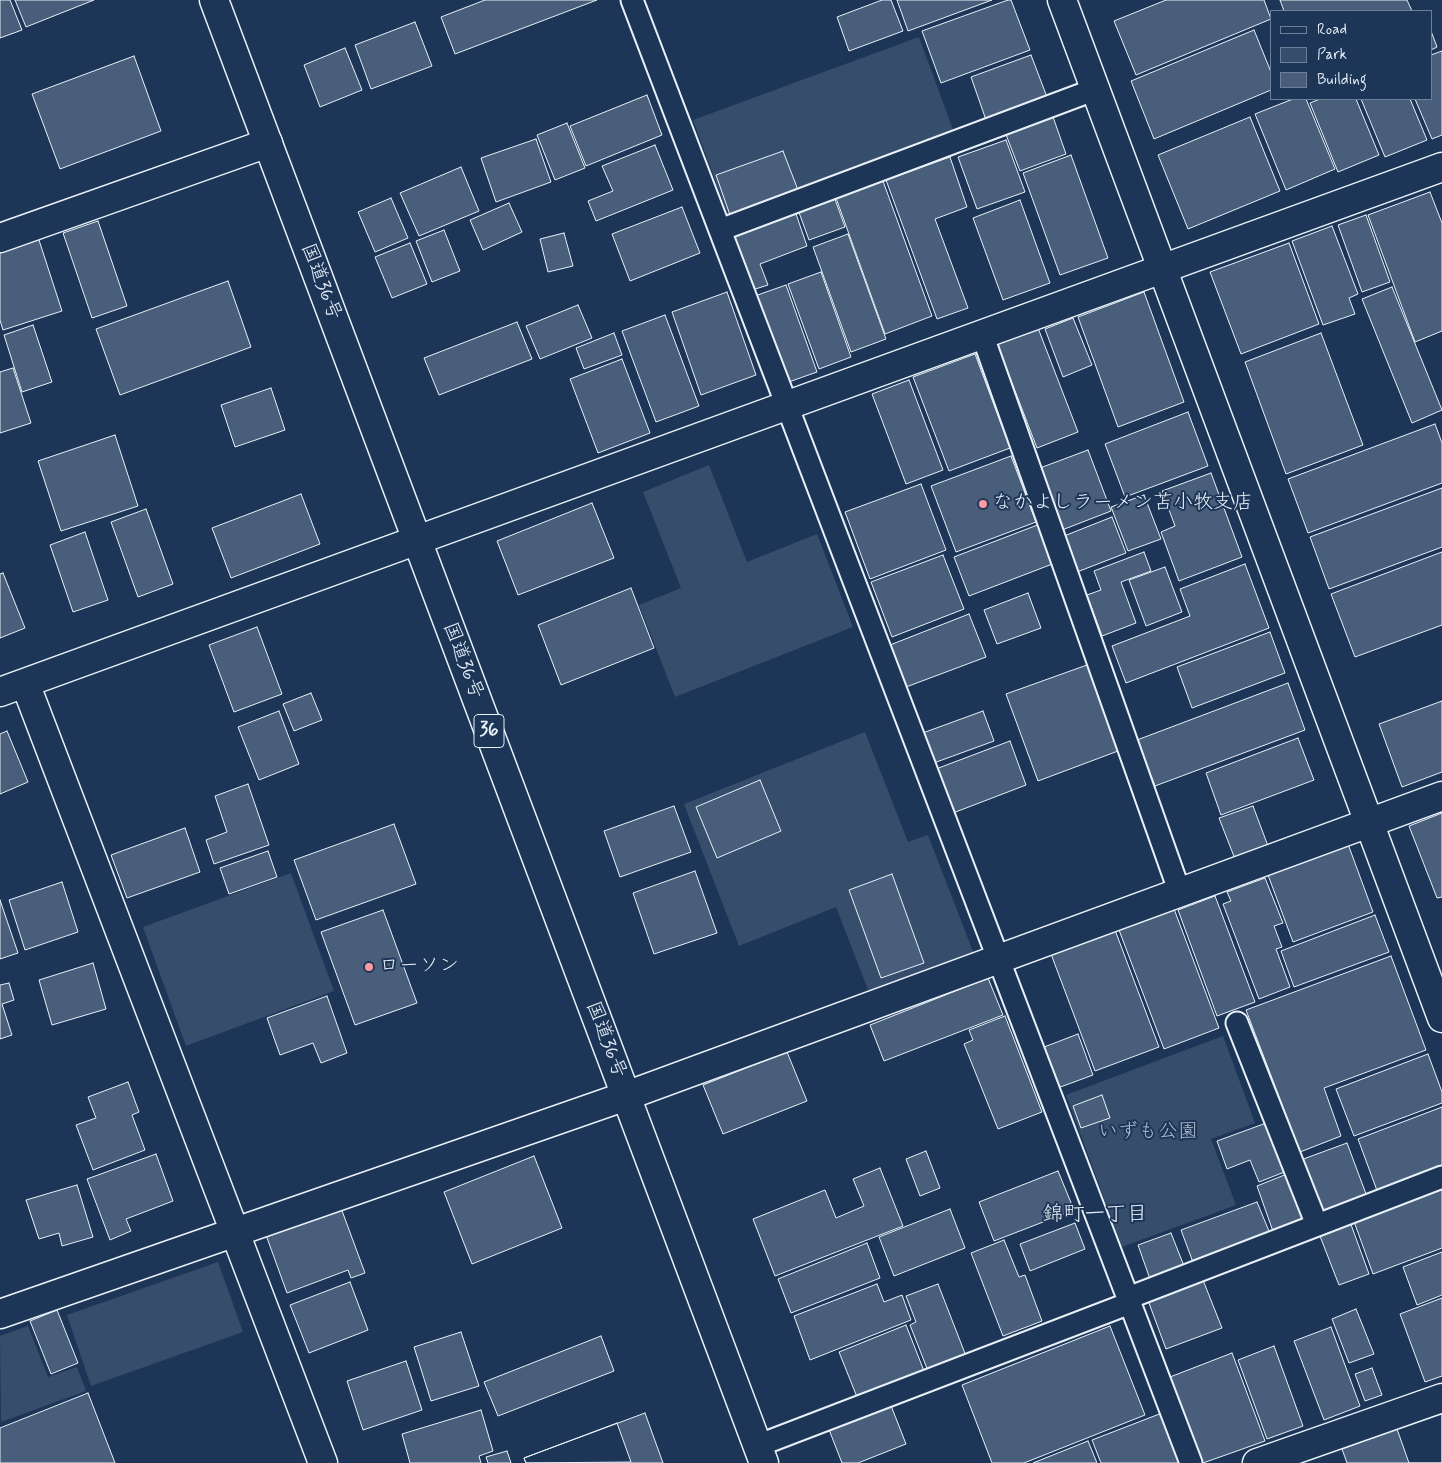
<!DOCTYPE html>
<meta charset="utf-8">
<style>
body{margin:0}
#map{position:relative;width:1442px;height:1463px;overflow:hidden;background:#1d3557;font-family:Mynerve,sans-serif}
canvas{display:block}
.legend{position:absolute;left:1270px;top:10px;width:162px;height:90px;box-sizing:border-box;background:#1d3557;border:1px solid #6e8097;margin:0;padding:6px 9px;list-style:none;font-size:15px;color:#e8f1f8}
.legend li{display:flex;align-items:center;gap:10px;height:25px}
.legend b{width:25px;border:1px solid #6e8097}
</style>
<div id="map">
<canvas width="1442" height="1463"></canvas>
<ul class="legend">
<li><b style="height:6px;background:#1d3557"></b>Road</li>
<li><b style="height:14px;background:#374d6c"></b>Park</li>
<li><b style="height:14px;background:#495e7a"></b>Building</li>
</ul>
</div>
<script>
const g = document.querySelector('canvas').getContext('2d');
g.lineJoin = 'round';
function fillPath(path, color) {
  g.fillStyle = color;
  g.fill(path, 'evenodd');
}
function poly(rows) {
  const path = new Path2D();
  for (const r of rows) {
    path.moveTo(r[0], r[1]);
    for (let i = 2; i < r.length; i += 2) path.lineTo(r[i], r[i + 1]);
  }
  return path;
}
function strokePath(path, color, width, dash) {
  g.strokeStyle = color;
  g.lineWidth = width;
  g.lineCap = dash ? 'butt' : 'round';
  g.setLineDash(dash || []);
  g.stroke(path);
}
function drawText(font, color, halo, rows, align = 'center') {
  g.font = font + ' Mynerve,"Klee One",sans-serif';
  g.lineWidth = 4;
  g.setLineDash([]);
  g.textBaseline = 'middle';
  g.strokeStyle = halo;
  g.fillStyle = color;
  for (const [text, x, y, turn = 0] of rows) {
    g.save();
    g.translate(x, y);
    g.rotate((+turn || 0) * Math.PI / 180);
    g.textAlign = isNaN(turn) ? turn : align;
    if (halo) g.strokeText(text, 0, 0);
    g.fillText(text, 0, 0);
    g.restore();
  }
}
fillPath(poly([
 [919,37,955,135,729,218,693,120],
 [709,465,747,562,817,534,853,627,675,697,639,605,681,588,643,492],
 [865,732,908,842,928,835,974,954,870,995,836,907,739,946,684,804],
 [291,873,334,991,186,1046,143,927],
 [1223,1036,1255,1123,1211,1139,1236,1205,1122,1247,1066,1095],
 [218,1262,243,1332,91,1386,67,1315],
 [28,1326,48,1377,77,1367,86,1391,1,1422,0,1336]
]), '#374d6c');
const building = poly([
 [0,0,10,0,22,30,0,38,0,0],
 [15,0,94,0,26,27,15,0],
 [485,0,597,0,455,54,441,17,485,0],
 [882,0,891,0,903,31,849,51,837,17,882,0],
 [897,0,992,0,908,31,897,0],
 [1008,0,1011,0,1030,50,941,83,922,31,1008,0],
 [1166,0,1264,0,1271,19,1136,75,1114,21,1166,0],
 [1280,0,1407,0,1412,11,1284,11,1280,0],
 [415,22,432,66,371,89,355,45,415,22],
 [1254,30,1271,72,1271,90,1154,139,1131,81,1254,30],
 [1431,31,1437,47,1431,50,1431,31],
 [345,48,362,90,320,107,304,65,345,48],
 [1442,51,1442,135,1432,139,1415,99,1431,99,1431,55,1442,51],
 [1031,55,1047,97,986,120,971,77,1031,55],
 [134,56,161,131,60,169,32,94,134,56],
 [647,95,662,135,586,166,570,126,647,95],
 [1293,99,1306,99,1335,169,1286,190,1255,114,1293,99],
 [1320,99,1356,99,1379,155,1338,172,1310,103,1320,99],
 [1361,99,1410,99,1427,140,1385,157,1361,99],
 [1052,114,1066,154,1020,171,1005,132,1052,114],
 [1250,117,1280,191,1188,229,1158,155,1250,117],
 [567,123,585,168,555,180,537,135,567,123],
 [536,139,551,182,496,202,481,158,536,139],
 [1006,140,1025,192,977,209,958,157,1006,140],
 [655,145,673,190,596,221,588,201,613,191,602,166,655,145],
 [783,151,798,190,730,215,716,175,783,151],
 [1071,155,1108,258,1060,275,1023,173,1071,155],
 [950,157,967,207,935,219,968,308,937,319,886,180,950,157],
 [461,167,479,211,419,236,400,193,461,167],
 [883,181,932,316,885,334,836,198,883,181],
 [1430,192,1442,223,1442,331,1415,342,1368,215,1430,192],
 [833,194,845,227,809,240,797,207,833,194],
 [391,198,408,238,375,252,358,212,391,198],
 [1020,200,1050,283,1003,300,973,218,1020,200],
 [509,203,522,232,483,250,470,220,509,203],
 [682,207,700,253,630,281,612,234,682,207],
 [794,208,807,246,760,264,768,285,749,291,728,232,794,208],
 [1366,215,1390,282,1362,292,1338,225,1366,215],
 [98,221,127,306,92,318,63,233,98,221],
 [1332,226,1358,294,1349,298,1355,314,1323,325,1292,241,1332,226],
 [444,230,460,271,432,282,416,241,444,230],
 [564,233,573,266,548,272,540,239,564,233],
 [848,234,886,339,851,352,813,247,848,234],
 [38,237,62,311,3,330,0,320,0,250,38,237],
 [410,243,427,284,392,298,375,257,410,243],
 [1289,243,1319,324,1241,354,1210,272,1289,243],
 [821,272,851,357,819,369,788,284,821,272],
 [228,281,251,347,120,395,96,329,228,281],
 [786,285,817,372,783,384,752,297,786,285],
 [1392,287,1442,410,1412,423,1362,299,1392,287],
 [727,292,756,375,701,395,672,312,727,292],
 [1144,292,1184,402,1118,427,1078,317,1144,292],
 [578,305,592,338,540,359,526,326,578,305],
 [665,315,699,406,656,422,622,331,665,315],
 [1073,318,1092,365,1063,377,1045,329,1073,318],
 [517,322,532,359,439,395,424,358,517,322],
 [33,325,52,382,22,392,4,335,33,325],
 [1038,328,1078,432,1037,448,997,344,1038,328],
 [614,333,622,355,584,369,576,348,614,333],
 [1321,333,1363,445,1286,474,1245,362,1321,333],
 [975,354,1010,448,949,471,913,377,975,354],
 [622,359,650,433,598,453,570,379,622,359],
 [13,368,31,423,0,433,0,372,13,368],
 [909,380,943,470,906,484,872,394,909,380],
 [271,388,285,430,235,447,221,405,271,388],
 [1188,412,1208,466,1125,497,1105,444,1188,412],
 [1435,424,1442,443,1442,483,1308,533,1288,479,1435,424],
 [115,435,138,506,61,531,38,461,115,435],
 [1088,450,1111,511,1062,530,1040,468,1088,450],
 [1011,456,1036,522,956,552,931,486,1011,456],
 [1211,473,1242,557,1179,581,1161,532,1175,526,1162,491,1211,473],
 [921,484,946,550,870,579,845,512,921,484],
 [1442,488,1442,547,1329,589,1310,537,1442,488],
 [301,494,320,544,231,578,212,528,301,494],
 [1144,495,1161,539,1128,551,1111,507,1144,495],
 [592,503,614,558,518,595,497,541,592,503],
 [146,509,173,584,138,597,111,522,146,509],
 [1112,517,1126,553,1077,572,1064,536,1112,517],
 [1040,524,1055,563,969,596,954,557,1040,524],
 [85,532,108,600,73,612,50,545,85,532],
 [1144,552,1151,571,1121,582,1136,623,1102,636,1087,595,1101,590,1094,571,1144,552],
 [1442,552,1442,625,1355,657,1331,594,1442,552],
 [943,555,964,609,892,637,871,582,943,555],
 [1245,564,1269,628,1126,683,1112,646,1190,616,1180,589,1245,564],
 [1165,567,1182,612,1146,626,1129,580,1165,567],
 [3,573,25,628,0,638,0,574,3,573],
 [631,588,654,648,561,685,538,625,631,588],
 [1028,593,1041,628,997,644,984,610,1028,593],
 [969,614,986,657,906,687,890,645,969,614],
 [257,627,282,694,234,712,209,645,257,627],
 [1270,632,1285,673,1192,708,1177,667,1270,632],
 [1087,665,1118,751,1038,781,1006,694,1087,665],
 [1288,683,1305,730,1155,786,1137,740,1288,683],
 [311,693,322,720,294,731,283,704,311,693],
 [1442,701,1442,772,1402,787,1379,724,1442,701],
 [279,711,299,764,259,780,238,727,279,711],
 [983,711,994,741,931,764,920,734,983,711],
 [7,731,28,782,0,794,0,734,7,731],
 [1298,738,1314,780,1221,815,1206,773,1298,738],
 [1010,741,1026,785,953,813,936,769,1010,741],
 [760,780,781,831,717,858,696,807,760,780],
 [248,784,269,845,214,864,206,840,227,832,215,796,248,784],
 [674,806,691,852,620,877,604,831,674,806],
 [1253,806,1268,846,1235,859,1219,818,1253,806],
 [1442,813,1442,897,1437,898,1409,826,1442,813],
 [394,824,416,884,316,920,294,860,394,824],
 [185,828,200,872,127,898,111,855,185,828],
 [1348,844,1373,912,1293,942,1268,875,1348,844],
 [268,851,277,877,229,894,220,868,268,851],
 [695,871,717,933,654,954,633,893,695,871],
 [892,874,924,963,881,978,849,890,892,874],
 [1265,878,1283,923,1274,926,1282,947,1276,949,1290,987,1259,999,1223,904,1231,901,1227,892,1265,878],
 [62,882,78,932,25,950,9,900,62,882],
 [1215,896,1255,1002,1217,1016,1178,910,1215,896],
 [0,900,18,953,0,959,0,900],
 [1174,909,1219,1028,1164,1049,1119,930,1174,909],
 [383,910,417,1003,355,1025,321,932,383,910],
 [1375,915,1389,952,1294,987,1281,951,1375,915],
 [1115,930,1159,1047,1095,1071,1051,954,1115,930],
 [1391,956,1426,1050,1324,1088,1341,1136,1300,1152,1246,1010,1391,956],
 [93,963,106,1009,52,1025,39,980,93,963],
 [988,978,1003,1015,884,1061,870,1025,988,978],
 [9,983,14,1000,2,1004,12,1035,0,1039,0,985,9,983],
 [327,996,347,1053,321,1063,313,1043,280,1055,267,1018,327,996],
 [1005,1016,1042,1112,998,1129,964,1044,973,1040,969,1030,1005,1016],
 [1078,1034,1093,1075,1055,1089,1039,1049,1078,1034],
 [787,1052,807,1101,723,1134,703,1085,787,1052],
 [1428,1054,1442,1092,1442,1103,1354,1136,1336,1089,1428,1054],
 [128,1082,139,1112,132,1115,145,1150,93,1170,76,1125,96,1118,88,1097,128,1082],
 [1102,1095,1110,1118,1081,1128,1073,1106,1102,1095],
 [1442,1107,1442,1172,1379,1196,1358,1139,1442,1107],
 [1269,1122,1287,1171,1259,1182,1250,1160,1227,1169,1217,1141,1269,1122],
 [1347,1143,1369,1202,1321,1220,1298,1161,1347,1143],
 [926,1151,940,1188,920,1196,906,1159,926,1151],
 [156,1154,173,1201,126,1219,131,1231,110,1240,87,1179,156,1154],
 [534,1156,562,1228,472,1264,444,1192,534,1156],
 [880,1168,903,1226,775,1276,753,1219,825,1190,836,1218,864,1206,853,1179,880,1168],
 [1058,1171,1074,1210,994,1241,979,1202,1058,1171],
 [1287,1174,1306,1225,1275,1237,1257,1186,1287,1174],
 [1442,1182,1442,1248,1373,1274,1352,1216,1442,1182],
 [77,1185,93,1237,62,1246,59,1233,39,1239,26,1200,77,1185],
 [1257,1202,1271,1236,1194,1265,1181,1230,1257,1202],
 [341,1208,365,1273,351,1278,348,1270,287,1293,266,1235,341,1208],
 [950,1209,965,1248,894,1276,879,1237,950,1209],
 [1349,1219,1369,1274,1339,1285,1318,1231,1349,1219],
 [1075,1223,1085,1249,1030,1271,1020,1244,1075,1223],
 [1171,1233,1184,1266,1150,1279,1138,1245,1171,1233],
 [1004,1240,1019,1277,1025,1275,1042,1321,1003,1336,971,1253,1004,1240],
 [867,1243,880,1278,791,1313,778,1279,867,1243],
 [1442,1252,1442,1295,1417,1305,1403,1267,1442,1252],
 [1201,1275,1222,1328,1166,1349,1146,1295,1201,1275],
 [350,1282,368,1330,309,1353,290,1305,350,1282],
 [877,1284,884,1302,902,1295,911,1320,810,1360,794,1316,877,1284],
 [938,1284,966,1356,928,1371,910,1325,916,1322,906,1296,938,1284],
 [1442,1298,1442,1376,1425,1382,1400,1314,1442,1298],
 [1356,1309,1374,1354,1349,1363,1332,1319,1356,1309],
 [57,1310,78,1363,51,1374,30,1321,57,1310],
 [906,1325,924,1371,857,1397,839,1352,906,1325],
 [1110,1326,1145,1415,1024,1463,992,1463,962,1385,1110,1326],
 [1331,1327,1360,1406,1324,1420,1294,1341,1331,1327],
 [461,1332,479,1386,431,1401,414,1347,461,1332],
 [601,1336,614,1371,498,1416,484,1382,601,1336],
 [1274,1346,1303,1426,1267,1439,1238,1360,1274,1346],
 [1232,1353,1265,1441,1203,1463,1170,1377,1232,1353],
 [406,1361,422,1410,363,1430,347,1381,406,1361],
 [1372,1368,1382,1395,1365,1401,1355,1374,1372,1368],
 [88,1393,115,1463,0,1463,0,1428,88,1393],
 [890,1403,906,1444,858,1463,842,1463,828,1427,890,1403],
 [481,1410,493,1451,479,1456,481,1463,410,1463,402,1434,481,1410],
 [1442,1412,1442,1463,1409,1463,1397,1429,1442,1412],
 [1442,1412,1442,1463,1347,1463,1342,1449,1442,1412],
 [645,1413,663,1463,526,1463,524,1458,645,1413],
 [1162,1413,1181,1463,1101,1463,1092,1440,1162,1413],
 [617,1423,631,1462,526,1463,524,1458,617,1423],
 [1088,1441,1097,1463,1033,1463,1088,1441],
 [507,1451,511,1463,488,1463,486,1457,507,1451]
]);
fillPath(building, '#495e7a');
strokePath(building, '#e8f1f8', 1);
const lane = poly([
 [632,0,1191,1463],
 [720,230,1096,89],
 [982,334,1180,893],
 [1237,1023,1317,1225],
 [1128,1298,1442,1177],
 [757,1446,1130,1303]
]);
const street = poly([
 [1062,0,1442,1018],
 [0,238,268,143],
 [25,683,323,1463],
 [0,692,1442,167],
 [0,1314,626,1096,1442,796],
 [1257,1463,1442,1398]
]);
const highway = poly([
 [214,0,764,1463]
]);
strokePath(lane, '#e8f1f8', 25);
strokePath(street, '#e8f1f8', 31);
strokePath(highway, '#e8f1f8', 31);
strokePath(lane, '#1d3557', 21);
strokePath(street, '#1d3557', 28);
strokePath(highway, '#1d3557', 28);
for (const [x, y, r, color] of [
 [983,504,5,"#ff9aa2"],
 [369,967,5,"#ff9aa2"]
]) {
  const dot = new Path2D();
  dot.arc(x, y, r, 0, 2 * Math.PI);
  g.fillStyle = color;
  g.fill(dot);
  strokePath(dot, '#1d3557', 2);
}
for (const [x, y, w] of [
 [489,731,30]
]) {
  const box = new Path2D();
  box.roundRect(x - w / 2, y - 16.5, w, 33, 4);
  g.fillStyle = '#1d3557';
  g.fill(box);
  strokePath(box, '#e8f1f8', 1);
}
drawText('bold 19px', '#e8f1f8', null, [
 ["36",489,731]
]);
drawText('20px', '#e8f1f8', '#1d3557', [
 ["国道36号",320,282,69],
 ["国道36号",462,661,69],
 ["国道36号",605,1040,69]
]);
drawText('20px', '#e8f1f8', '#1d3557', [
 ["なかよしラーメン苫小牧支店",993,504],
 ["ローソン",379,967]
], 'left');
drawText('20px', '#b3c0ce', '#1d3557', [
 ["いずも公園",1148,1133]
]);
drawText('21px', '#e8f1f8', '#1d3557', [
 ["錦町一丁目",1095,1216]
]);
</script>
